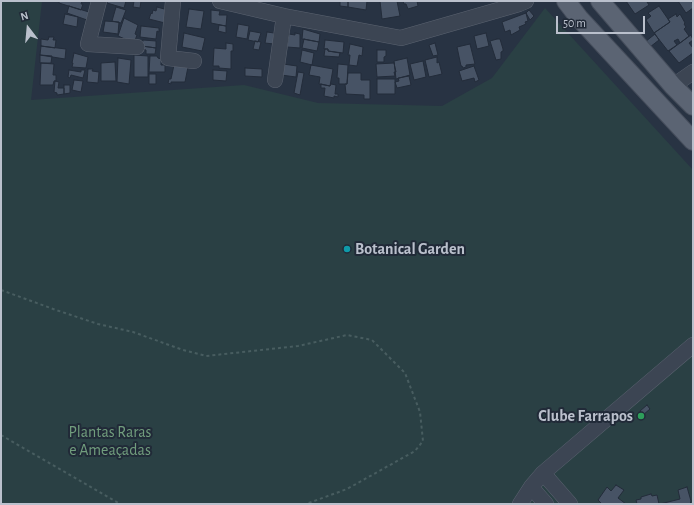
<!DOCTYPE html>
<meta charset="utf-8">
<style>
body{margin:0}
#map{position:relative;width:694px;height:505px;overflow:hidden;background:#283343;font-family:"Alegreya Sans",sans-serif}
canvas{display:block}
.frame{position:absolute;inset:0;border:2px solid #bac0cc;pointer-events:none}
.north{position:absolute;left:8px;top:8px;width:40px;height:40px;-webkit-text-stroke:3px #212a38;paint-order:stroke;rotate:344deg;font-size:11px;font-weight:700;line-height:16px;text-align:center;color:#bac0cc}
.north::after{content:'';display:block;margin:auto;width:14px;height:18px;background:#bac0cc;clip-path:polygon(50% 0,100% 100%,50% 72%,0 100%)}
.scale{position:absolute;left:556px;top:16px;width:89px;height:18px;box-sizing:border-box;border:2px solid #bac0cc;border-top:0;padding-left:5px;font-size:12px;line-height:14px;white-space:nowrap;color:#bac0cc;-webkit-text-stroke:3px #212a38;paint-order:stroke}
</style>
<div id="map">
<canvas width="694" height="505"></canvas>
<div class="frame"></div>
<div class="north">N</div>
<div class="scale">50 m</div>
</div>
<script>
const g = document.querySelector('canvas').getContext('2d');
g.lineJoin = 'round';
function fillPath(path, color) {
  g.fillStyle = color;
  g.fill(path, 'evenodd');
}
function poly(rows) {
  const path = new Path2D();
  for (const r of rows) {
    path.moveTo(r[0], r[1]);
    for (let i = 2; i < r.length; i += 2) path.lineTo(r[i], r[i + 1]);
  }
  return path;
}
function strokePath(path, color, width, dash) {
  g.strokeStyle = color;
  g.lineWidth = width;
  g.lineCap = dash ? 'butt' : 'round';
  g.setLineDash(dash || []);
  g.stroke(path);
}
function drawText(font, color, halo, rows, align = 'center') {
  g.font = font + ' "Alegreya Sans",sans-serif';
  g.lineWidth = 4;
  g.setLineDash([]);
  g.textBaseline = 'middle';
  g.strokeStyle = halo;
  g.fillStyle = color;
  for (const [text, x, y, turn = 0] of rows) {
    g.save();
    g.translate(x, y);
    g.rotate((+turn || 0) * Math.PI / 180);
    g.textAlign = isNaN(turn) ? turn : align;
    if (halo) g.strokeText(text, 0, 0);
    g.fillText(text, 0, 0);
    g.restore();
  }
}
fillPath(poly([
 [1,1,42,1,31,100,244,85,318,103,442,106,492,78,545,8,693,170,693,504,1,504]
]), '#2a4044');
const building = poly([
 [59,1,82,1,81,4,83,4,81,10,59,3,59,1],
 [107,1,126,1,124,8,107,3,107,1],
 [134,1,141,1,140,8,133,7,134,1],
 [340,1,348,1,348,7,340,6,340,1],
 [348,1,367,1,366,10,348,7,348,1],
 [380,1,397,1,400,16,382,19,380,1],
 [403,1,417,1,418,6,408,9,406,4,404,4,403,1],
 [626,1,648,1,647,2,649,5,635,14,626,1],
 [678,1,692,1,693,8,686,13,678,1],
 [69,6,89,12,87,20,67,13,69,6],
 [659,6,670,22,654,33,646,20,651,16,648,13,659,6],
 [116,7,126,10,121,23,112,21,116,7],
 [157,7,168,10,165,23,149,19,151,13,152,14,153,10,156,11,157,7],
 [189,9,204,11,201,29,186,27,189,9],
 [211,10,220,11,219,15,227,15,226,26,211,23,211,10],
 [529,10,534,16,530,20,526,13,529,10],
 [526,13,528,21,525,22,526,24,519,27,520,30,511,35,510,30,505,32,502,22,526,13],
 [65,14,78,17,77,27,63,24,65,14],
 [676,14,677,17,680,14,685,23,684,24,686,27,684,29,689,36,680,43,678,39,674,41,677,45,668,51,654,33,670,22,668,19,676,14],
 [124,18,138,25,135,34,137,35,134,43,118,36,124,18],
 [105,21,119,22,118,34,103,32,105,21],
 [238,24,249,26,247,39,236,37,238,24],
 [219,25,226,26,226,33,218,31,219,25],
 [141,26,159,28,159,32,157,31,156,39,140,37,141,26],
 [303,29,320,34,319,42,302,39,303,29],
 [250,31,261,33,258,42,248,40,250,31],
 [267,32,274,33,274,44,265,43,267,32],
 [184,33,205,38,202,51,182,47,184,33],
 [295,33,300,34,300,48,287,47,289,34,295,35,295,33],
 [486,33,489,46,477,49,474,36,486,33],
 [655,34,659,40,650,47,645,42,655,34],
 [691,35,693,40,689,43,693,48,693,53,679,63,669,51,691,35],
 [49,37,54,37,53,40,56,40,55,48,41,46,41,39,48,40,49,37],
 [304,39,319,42,317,51,302,48,304,39],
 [497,39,500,39,503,49,503,51,501,52,501,59,496,60,490,41,497,39],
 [143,40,156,41,156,48,142,46,143,40],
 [325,40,344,42,343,53,328,51,328,49,324,49,325,40],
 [255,41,261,42,259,50,253,49,255,41],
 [226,43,233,44,233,51,231,51,231,69,219,68,219,66,213,66,214,48,226,49,226,43],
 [435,43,438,55,433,56,429,45,435,43],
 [350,44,363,47,362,56,359,55,357,66,349,65,350,55,348,55,350,44],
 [470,44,475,64,466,65,466,67,463,68,462,66,461,66,457,47,470,44],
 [41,46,66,49,65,59,40,55,41,46],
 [142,46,156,48,155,54,146,54,146,50,142,49,142,46],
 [325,49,328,49,328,51,340,53,339,57,324,56,325,49],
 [302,50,314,53,312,65,300,62,302,50],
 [377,50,386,50,386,56,384,57,384,62,377,62,377,50],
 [74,53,88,57,86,68,72,67,73,63,72,63,74,53],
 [40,55,52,56,51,63,40,63,40,55],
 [134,55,148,56,148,77,134,77,134,55],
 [150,56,157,56,158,58,161,59,161,65,165,65,165,72,149,72,150,56],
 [437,57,437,63,439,62,442,74,429,77,425,60,437,57],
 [118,58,131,60,129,84,117,82,118,58],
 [407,58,410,75,396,79,394,61,407,58],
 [423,61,426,77,414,80,410,64,423,61],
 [115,62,116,81,101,81,101,63,115,62],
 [41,63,54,64,53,75,56,75,56,81,54,81,53,85,40,85,41,63],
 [394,63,396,72,394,72,395,76,377,77,376,64,394,63],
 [283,64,297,66,296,77,281,75,283,64],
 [338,64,348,65,347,84,339,84,339,78,337,78,338,64],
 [174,65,188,67,185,82,171,82,171,84,168,83,169,79,171,79,174,65],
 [311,65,333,69,330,86,319,84,320,77,309,75,311,65],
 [474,66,479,80,475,82,474,78,462,81,459,71,474,66],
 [245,68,262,69,262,77,245,76,245,68],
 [88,69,93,69,92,71,99,72,98,83,87,82,88,69],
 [69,70,81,72,81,70,85,70,83,78,71,75,70,78,68,77,69,70],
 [213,70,227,71,226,81,213,80,213,70],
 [298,72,304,73,300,95,294,93,298,72],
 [348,73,361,73,361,80,370,80,370,99,364,99,364,95,346,94,345,84,347,84,348,73],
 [149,74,156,74,156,84,149,84,149,74],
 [409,76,411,85,397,88,395,82,399,81,398,78,409,76],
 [377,79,395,79,395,94,377,94,377,79],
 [74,80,83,81,81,92,72,90,74,80],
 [55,81,59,82,58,88,64,88,64,94,57,95,57,93,54,92,55,81],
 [321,84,330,86,331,84,336,85,335,94,338,94,338,97,334,96,334,98,324,96,325,88,321,88,321,84],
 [64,85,70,85,70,93,64,94,64,85],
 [647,405,650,409,643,415,640,411,647,405],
 [616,485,624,490,618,498,626,504,602,504,598,500,607,487,611,491,616,485],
 [687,487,691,501,690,504,660,504,680,499,678,490,687,487],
 [651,494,652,496,657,495,659,504,637,504,636,500,641,499,641,497,651,494]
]);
fillPath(building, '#475365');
strokePath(building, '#232c3a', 1);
const minor = poly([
 [99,1,88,44,137,47],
 [173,1,168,58,194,61],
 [220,1,284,16,401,38,519,4,526,1],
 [275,80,284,16],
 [673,86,693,72],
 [543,473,570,504],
 [531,487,546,504],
 [520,504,531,487,543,473,693,345]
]);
const major = poly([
 [566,1,579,18,693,141],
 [600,1,673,86,693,106]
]);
strokePath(minor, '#5b6370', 16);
strokePath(major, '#464e5c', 20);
strokePath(poly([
 [1,290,56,310,98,324,133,332,183,350,206,356,298,346,347,335,372,340,405,373,420,412,423,441,415,451,347,489,306,504],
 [1,435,120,504]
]), '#485d60', 2, [3, 3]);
strokePath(minor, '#3c4553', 15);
strokePath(major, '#5b6473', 18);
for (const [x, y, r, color] of [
 [347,249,4,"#0f9aa8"],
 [641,416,4,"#2e9e5b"]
]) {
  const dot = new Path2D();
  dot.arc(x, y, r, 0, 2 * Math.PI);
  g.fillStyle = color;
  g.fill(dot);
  strokePath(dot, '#212a38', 1.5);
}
drawText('bold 16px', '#bac0cc', '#212a38', [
 ["Botanical Garden",355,249],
 ["Clube Farrapos",633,416,"right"]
], 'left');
drawText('16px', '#719d7d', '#212a38', [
 ["Plantas Raras",110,432],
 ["e Ameaçadas",110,450]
]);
</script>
